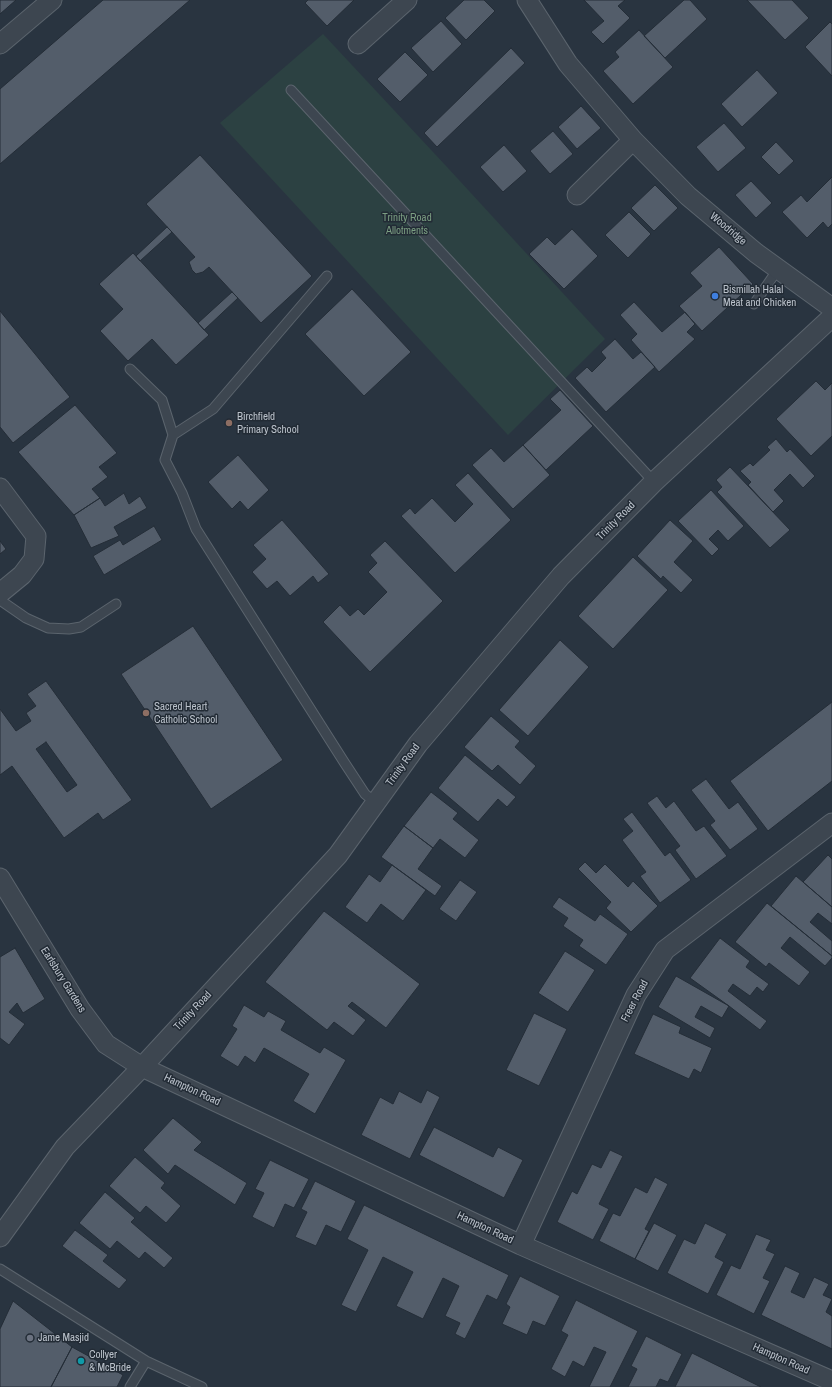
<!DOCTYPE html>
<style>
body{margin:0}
canvas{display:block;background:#293440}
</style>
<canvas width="832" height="1387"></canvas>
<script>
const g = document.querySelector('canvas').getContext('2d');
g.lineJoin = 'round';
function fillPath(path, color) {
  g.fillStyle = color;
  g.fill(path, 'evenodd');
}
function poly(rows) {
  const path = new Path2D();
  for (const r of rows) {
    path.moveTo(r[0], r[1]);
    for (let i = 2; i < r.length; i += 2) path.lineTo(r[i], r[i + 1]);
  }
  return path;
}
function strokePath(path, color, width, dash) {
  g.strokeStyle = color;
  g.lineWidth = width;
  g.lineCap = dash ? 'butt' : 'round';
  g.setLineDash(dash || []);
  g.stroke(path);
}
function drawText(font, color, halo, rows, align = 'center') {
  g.font = font + ' "Archivo Narrow",sans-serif';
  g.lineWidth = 3;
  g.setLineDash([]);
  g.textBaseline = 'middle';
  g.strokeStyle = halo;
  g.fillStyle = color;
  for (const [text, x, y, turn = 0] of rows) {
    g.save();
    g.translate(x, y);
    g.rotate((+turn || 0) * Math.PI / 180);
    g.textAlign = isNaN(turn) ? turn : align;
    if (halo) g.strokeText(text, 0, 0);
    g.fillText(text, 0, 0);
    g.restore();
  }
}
fillPath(poly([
 [323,34,447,167,605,339,508,435,220,123]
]), '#2c4142');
const building = poly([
 [0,0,16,0,0,14,0,0],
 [103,0,190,0,0,164,0,89,103,0],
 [308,0,354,0,327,26,305,3,308,0],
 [464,0,484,0,495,11,466,40,445,18,464,0],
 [584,0,625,0,618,6,630,18,603,44,591,32,604,21,584,0],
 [684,0,690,0,707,19,665,58,644,36,684,0],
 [747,0,792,0,809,18,785,40,747,0],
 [441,21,462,44,433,72,411,48,441,21],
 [830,22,832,24,832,76,805,47,830,22],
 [639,30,673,67,633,104,603,71,619,57,615,52,639,30],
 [511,48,525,63,437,147,424,133,511,48],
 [405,52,428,75,400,102,377,79,405,52],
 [757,70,778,93,742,127,721,104,757,70],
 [581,106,601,128,577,149,558,127,581,106],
 [724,123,746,148,718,172,696,147,724,123],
 [553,131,573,154,550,174,530,151,553,131],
 [776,142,794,161,779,175,761,157,776,142],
 [504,145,527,171,503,192,480,167,504,145],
 [200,155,312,276,261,323,209,267,203,272,196,274,192,270,189,262,195,257,146,204,200,155],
 [832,177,832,224,828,228,823,222,807,238,782,212,801,195,807,202,832,177],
 [751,181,772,203,756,218,735,195,751,181],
 [655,185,678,208,654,231,631,208,655,185],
 [629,212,651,234,628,258,605,235,629,212],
 [167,227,172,232,140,261,136,256,167,227],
 [572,229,598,256,564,289,529,254,547,237,555,245,572,229],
 [719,247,753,284,702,331,679,306,702,286,690,273,719,247],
 [133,253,209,335,176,365,152,339,128,361,100,331,123,309,99,284,133,253],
 [352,289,411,352,364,396,305,334,352,289],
 [232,292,238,298,204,330,198,323,232,292],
 [634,302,662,332,685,312,695,324,687,332,695,339,659,372,631,340,637,334,620,315,634,302],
 [0,311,70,397,13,443,0,427,0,311],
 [615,339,633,359,641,352,655,367,606,412,575,378,587,367,592,372,606,358,601,352,615,339],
 [816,381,825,390,832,383,832,436,811,456,776,419,816,381],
 [560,390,593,426,546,470,523,445,561,410,550,399,560,390],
 [75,405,117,453,99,467,108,477,92,489,100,498,74,515,18,452,75,405],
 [776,439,787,452,790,449,815,476,803,488,790,474,774,490,784,501,773,512,748,485,751,482,740,471,750,463,753,466,770,450,767,447,776,439],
 [523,445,550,475,513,509,472,465,491,448,504,462,523,445],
 [238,455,269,490,248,510,240,501,232,509,208,482,238,455],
 [730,467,790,530,770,548,717,492,722,487,716,480,730,467],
 [468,473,511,520,455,573,401,516,410,508,415,514,432,498,455,522,473,504,455,485,468,473],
 [711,490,744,526,728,541,718,530,709,539,719,549,712,556,678,521,711,490],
 [124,493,129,504,140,496,147,508,114,527,119,536,91,548,74,515,100,498,105,506,124,493],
 [282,520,329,574,318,583,313,576,290,596,277,581,267,589,252,572,266,559,253,545,282,520],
 [670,520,693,541,674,562,693,580,681,593,663,576,661,579,637,556,670,520],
 [154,526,162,540,104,575,93,556,120,540,123,545,154,526],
 [0,541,6,549,0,554,0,541],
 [385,541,443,601,370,672,323,622,340,605,350,616,358,609,364,615,387,592,368,572,377,563,370,555,385,541],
 [633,557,668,590,613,649,578,616,633,557],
 [193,626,283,760,211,809,121,674,193,626],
 [560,640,589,667,528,736,499,710,560,640],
 [46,681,132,800,103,820,98,813,64,838,12,766,0,775,0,709,16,731,31,721,26,713,36,706,27,694,46,681],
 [46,742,77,785,67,792,36,749,46,742],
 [832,702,832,781,768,831,730,781,832,702],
 [491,716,520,741,515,747,536,766,520,785,498,765,492,771,464,747,491,716],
 [465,755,516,797,507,807,498,799,478,822,438,788,465,755],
 [706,779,729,809,738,802,758,829,730,850,710,825,715,821,691,790,706,779],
 [431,792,458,813,453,819,479,840,465,858,440,839,433,848,404,826,431,792],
 [657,796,666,808,674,801,696,831,704,826,727,856,696,879,675,850,680,846,647,803,657,796],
 [632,812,665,856,670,852,691,880,660,903,640,876,646,872,622,840,633,831,623,819,632,812],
 [404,826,433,848,418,869,442,886,435,896,381,857,404,826],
 [828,855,832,859,832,907,803,882,828,855],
 [585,862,596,873,605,864,628,887,633,881,658,906,631,932,606,908,611,902,578,869,585,862],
 [392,865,426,890,403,921,381,904,367,923,345,907,369,874,380,882,392,865],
 [796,876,832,907,832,924,818,913,810,922,832,941,832,956,771,906,796,876],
 [460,880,477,892,456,921,439,909,460,880],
 [559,897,595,921,600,914,628,934,606,965,579,946,583,940,563,926,568,918,552,907,559,897],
 [767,903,832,956,832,958,825,966,790,937,781,948,810,972,799,986,769,963,766,967,735,942,767,903],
 [324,911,420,984,386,1028,352,1002,348,1006,366,1020,353,1036,334,1022,327,1030,265,982,324,911],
 [720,938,750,961,746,967,769,984,763,992,757,987,750,996,733,984,728,991,767,1021,760,1030,729,1006,690,978,720,938],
 [15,948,45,999,23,1013,17,1003,9,1012,25,1024,9,1045,0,1038,0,957,15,948],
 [565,951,595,970,568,1012,538,993,565,951],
 [676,976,729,1006,722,1018,701,1006,695,1017,715,1028,710,1038,658,1007,676,976],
 [244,1005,264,1017,268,1011,286,1021,281,1030,320,1053,324,1047,346,1060,315,1114,293,1101,309,1074,264,1048,255,1063,245,1056,238,1067,220,1056,237,1029,232,1026,244,1005],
 [534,1013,567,1029,539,1086,506,1070,534,1013],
 [653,1014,681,1027,679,1033,712,1048,701,1073,694,1069,689,1079,634,1054,653,1014],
 [427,1090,440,1097,410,1159,361,1135,380,1097,393,1104,399,1091,421,1103,427,1090],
 [173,1118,202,1142,194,1150,247,1183,235,1205,175,1165,168,1174,143,1150,173,1118],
 [434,1127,493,1157,498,1147,523,1160,504,1198,419,1155,434,1127],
 [610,1150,623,1156,599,1204,609,1209,593,1240,557,1222,572,1191,577,1194,592,1164,601,1168,610,1150],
 [135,1157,165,1183,161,1188,181,1206,166,1223,146,1206,140,1213,109,1186,135,1157],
 [270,1160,309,1179,294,1208,285,1204,274,1228,252,1217,264,1193,255,1189,270,1160],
 [655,1177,668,1184,645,1229,649,1231,635,1259,599,1241,613,1213,620,1216,635,1187,647,1193,655,1177],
 [315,1181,356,1201,341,1232,326,1225,316,1246,295,1237,307,1212,301,1209,315,1181],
 [105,1192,135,1218,131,1222,173,1258,164,1268,145,1252,139,1259,117,1241,110,1249,79,1223,105,1192],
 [364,1205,509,1275,497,1300,487,1295,465,1339,455,1334,460,1323,445,1316,459,1286,443,1278,423,1319,396,1306,413,1272,383,1257,356,1312,341,1305,368,1250,347,1239,364,1205],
 [654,1223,677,1235,658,1271,635,1259,654,1223],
 [705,1223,727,1234,715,1257,724,1262,708,1294,667,1273,684,1239,695,1244,705,1223],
 [75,1230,108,1255,103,1261,127,1280,119,1289,62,1246,75,1230],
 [756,1234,771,1240,766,1250,775,1254,763,1278,770,1281,754,1314,716,1295,731,1265,740,1269,756,1234],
 [785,1266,800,1273,791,1292,804,1298,814,1277,829,1284,823,1295,832,1299,826,1312,832,1316,832,1349,761,1315,785,1266],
 [520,1276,560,1296,545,1326,533,1321,527,1335,502,1324,510,1307,506,1304,520,1276],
 [576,1300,638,1331,610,1387,589,1387,606,1352,594,1347,584,1367,573,1361,565,1377,551,1369,568,1335,561,1331,576,1300],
 [13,1301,72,1347,51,1387,0,1387,0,1329,13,1301],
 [646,1336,682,1354,668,1382,660,1379,656,1387,628,1387,637,1369,631,1366,646,1336],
 [72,1347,123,1375,117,1387,51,1387,72,1347],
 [692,1353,761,1387,675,1387,692,1353]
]);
fillPath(building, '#535d6a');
strokePath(building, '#242d37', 1);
const service = poly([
 [291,90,654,482],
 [754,304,778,269],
 [130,369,162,400,173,435,165,460,182,493,196,529,344,762,365,794,376,803],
 [173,435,213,409,327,276],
 [0,600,26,618,48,628,69,629,81,627,116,604],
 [0,1269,146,1361,202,1387],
 [130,1387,146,1361]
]);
const minor = poly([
 [527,0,568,64,633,140,688,196,756,253,832,308],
 [0,44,52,0],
 [358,44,407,0],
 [577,195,633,140],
 [0,488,36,536,34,559,22,575,0,593],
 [0,878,80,1009,106,1044,142,1067,521,1245,832,1381],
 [0,1237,65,1147,142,1067,338,855,418,744,561,576,654,482,832,317],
 [521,1245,636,995,665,950,832,823]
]);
strokePath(service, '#5b646d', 11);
strokePath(minor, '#5b646d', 21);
strokePath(service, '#3d4650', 9);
strokePath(minor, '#3d4650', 19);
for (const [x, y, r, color] of [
 [715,296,4,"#3f7fe0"],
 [229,423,4,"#8d6e63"],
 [146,713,4,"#8d6e63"],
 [30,1338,4,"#6b7280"],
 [81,1361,4,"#0f9aa8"]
]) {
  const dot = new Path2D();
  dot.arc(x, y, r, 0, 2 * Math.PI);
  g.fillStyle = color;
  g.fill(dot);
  strokePath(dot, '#222b35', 1.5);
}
drawText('11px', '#7b9d82', '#222b35', [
 ["Trinity Road",407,218],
 ["Allotments",407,231]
]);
drawText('11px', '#bac1ca', '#222b35', [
 ["Woodridge",728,229,40],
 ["Trinity Road",616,521,-45],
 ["Trinity Road",403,765,-54],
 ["Earlsbury Gardens",63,980,58],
 ["Freer Road",635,1001,-62],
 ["Trinity Road",193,1011,-47],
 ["Hampton Road",192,1090,25],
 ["Hampton Road",485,1228,25],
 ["Hampton Road",781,1359,24]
]);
drawText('11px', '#bac1ca', '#222b35', [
 ["Bismillah Halal",723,290],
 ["Meat and Chicken",723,303],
 ["Birchfield",237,417],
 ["Primary School",237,430],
 ["Sacred Heart",154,707],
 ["Catholic School",154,720],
 ["Jame Masjid",38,1338],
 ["Collyer",89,1355],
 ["& McBride",89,1368]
], 'left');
</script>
